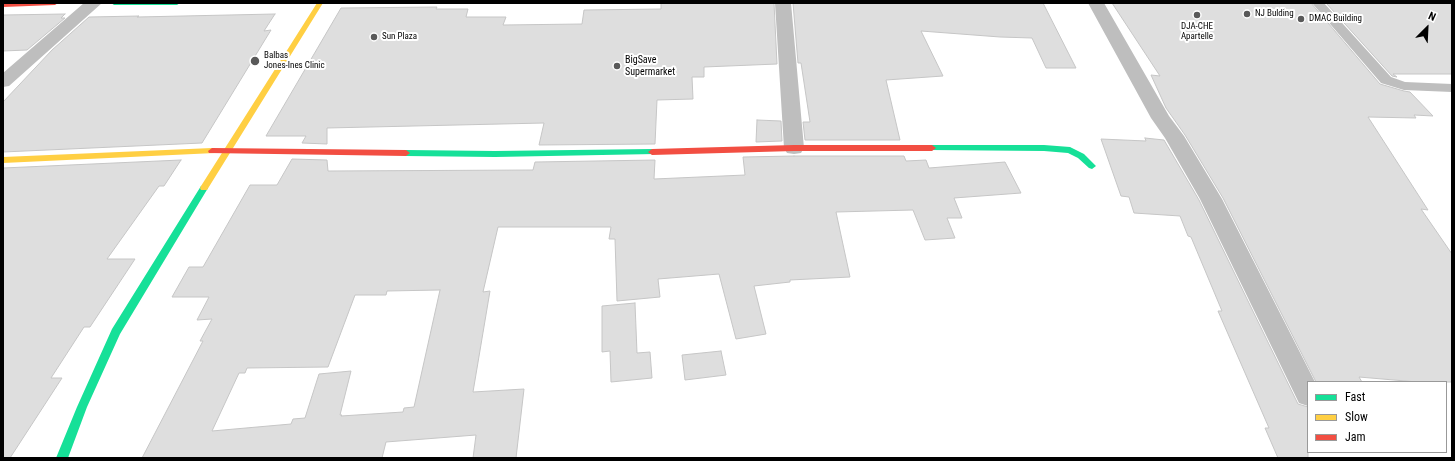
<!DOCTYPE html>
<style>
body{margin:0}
#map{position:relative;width:1455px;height:461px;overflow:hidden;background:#fff;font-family:"Roboto Condensed",sans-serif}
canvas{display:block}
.frame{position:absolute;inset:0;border:4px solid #000;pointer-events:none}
.legend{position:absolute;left:1307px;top:381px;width:140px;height:72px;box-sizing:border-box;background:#fff;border:1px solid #999;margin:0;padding:5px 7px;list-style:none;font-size:12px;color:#000}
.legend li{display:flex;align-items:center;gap:8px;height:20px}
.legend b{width:20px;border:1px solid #999}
.north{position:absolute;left:1407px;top:8px;width:40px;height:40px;-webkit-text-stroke:3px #fff;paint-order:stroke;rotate:24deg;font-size:11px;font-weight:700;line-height:16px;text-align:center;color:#000}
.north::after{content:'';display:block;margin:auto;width:14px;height:18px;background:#000;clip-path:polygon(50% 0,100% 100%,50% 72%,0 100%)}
</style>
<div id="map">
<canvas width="1455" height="461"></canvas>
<div class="frame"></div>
<ul class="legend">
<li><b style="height:5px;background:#16e098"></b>Fast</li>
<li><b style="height:5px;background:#ffcf43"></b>Slow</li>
<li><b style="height:5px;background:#f24e42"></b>Jam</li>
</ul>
<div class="north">N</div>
</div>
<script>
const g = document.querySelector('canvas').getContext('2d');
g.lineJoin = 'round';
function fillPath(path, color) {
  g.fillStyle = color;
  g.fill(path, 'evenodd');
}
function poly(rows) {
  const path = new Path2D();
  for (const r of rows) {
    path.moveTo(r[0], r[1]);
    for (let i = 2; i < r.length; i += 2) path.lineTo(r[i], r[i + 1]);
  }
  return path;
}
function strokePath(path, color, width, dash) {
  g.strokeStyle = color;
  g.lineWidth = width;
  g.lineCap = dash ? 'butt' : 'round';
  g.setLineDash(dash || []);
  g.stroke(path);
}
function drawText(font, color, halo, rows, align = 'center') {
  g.font = font + ' "Roboto Condensed",sans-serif';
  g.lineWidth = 4;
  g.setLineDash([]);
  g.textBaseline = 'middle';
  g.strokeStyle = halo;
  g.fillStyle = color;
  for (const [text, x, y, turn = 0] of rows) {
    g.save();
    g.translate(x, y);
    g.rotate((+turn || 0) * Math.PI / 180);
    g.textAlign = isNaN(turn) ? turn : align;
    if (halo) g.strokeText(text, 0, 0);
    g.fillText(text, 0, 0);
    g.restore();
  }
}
const building = poly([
 [661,3,774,3,777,64,704,67,704,77,692,77,693,99,657,100,655,144,539,145,544,123,327,128,327,144,302,143,306,136,266,136,341,8,437,7,436,9,468,9,466,17,506,17,503,25,582,24,584,10,661,9,661,3],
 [793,3,1043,3,1076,68,1046,68,1032,38,1000,37,921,31,943,76,886,80,900,140,805,140,803,122,810,122,801,63,798,63,793,3],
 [1112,3,1311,3,1380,84,1404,91,1410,92,1433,116,1414,115,1416,118,1368,117,1428,210,1421,209,1452,254,1452,382,1417,382,1359,377,1362,382,1316,382,1223,198,1185,135,1166,108,1151,75,1160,76,1112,3],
 [1326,3,1452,3,1452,74,1393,74,1397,77,1392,76,1326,3],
 [65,14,61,18,65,18,27,50,3,51,3,15,65,14],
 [275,14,264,31,271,30,202,143,3,152,3,102,52,50,89,17,139,16,137,17,275,14],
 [757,120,781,121,782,141,756,142,757,120],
 [1145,138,1164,140,1199,200,1298,404,1308,407,1308,458,1278,458,1265,428,1269,428,1218,311,1222,311,1191,237,1188,236,1180,216,1134,213,1129,197,1121,196,1101,139,1146,141,1145,138],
 [794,156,904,156,906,161,926,160,929,168,1005,162,1021,193,954,198,962,218,947,218,955,238,925,240,913,210,836,212,850,277,790,280,790,282,754,286,766,334,736,339,719,274,658,279,660,297,617,301,615,239,609,239,611,227,498,227,483,292,490,291,473,392,524,389,516,458,473,458,476,435,386,442,382,458,142,458,203,341,200,341,212,319,197,320,209,297,172,297,189,267,203,267,250,185,277,185,292,159,327,160,328,171,533,170,535,162,655,160,654,179,745,175,743,157,794,156],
 [440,290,414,407,404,408,403,412,341,416,342,415,340,415,351,371,319,374,305,418,293,419,291,424,212,431,239,373,245,373,247,368,328,367,355,295,386,295,387,291,440,290],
 [181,160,164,186,159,186,107,259,135,259,90,327,84,327,51,378,62,378,10,458,3,458,3,168,181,160],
 [635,303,637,353,650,352,652,378,611,382,610,351,602,352,602,306,635,303],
 [721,351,726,375,685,380,682,355,721,351]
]);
fillPath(building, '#dedede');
strokePath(building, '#c6c6c6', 1);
fillPath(poly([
 [1312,3,1324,3,1391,77,1405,82,1452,84,1452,92,1404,90,1381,83,1312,3]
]), '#bebebe');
fillPath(poly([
 [84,3,102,3,9,86,3,87,3,73,84,3],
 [775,3,791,3,804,148,801,153,794,154,787,153,784,148,775,3],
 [1088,3,1104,3,1169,116,1184,136,1222,199,1315,382,1308,382,1308,406,1299,403,1200,199,1165,138,1151,118,1088,3]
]), '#bebebe');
fillPath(poly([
 [111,3,180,3,177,5,114,5,111,3],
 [932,145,1044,145,1070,147,1084,154,1096,166,1092,169,1089,168,1078,158,1068,153,1044,151,929,150,928,148,929,146,932,145],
 [652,149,655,150,656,152,655,154,495,157,406,156,402,153,406,150,495,151,652,149],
 [204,185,208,188,120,334,87,407,68,458,56,458,77,407,112,329,201,186,204,185]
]), '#16e098');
fillPath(poly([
 [317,3,323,3,207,190,201,190,200,188,201,186,317,3],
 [212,148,216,151,215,153,3,163,3,157,212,148]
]), '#ffcf43');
fillPath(poly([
 [3,3,58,3,55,5,3,7,3,3],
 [794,145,932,145,936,148,932,151,794,151,652,155,648,152,652,149,794,145],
 [212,148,406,150,410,153,406,156,209,153,208,151,212,148]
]), '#f24e42');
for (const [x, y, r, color] of [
 [1247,14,4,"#595959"],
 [1197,15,4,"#595959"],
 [1301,19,4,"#595959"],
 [374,37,4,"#595959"],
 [255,61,5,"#595959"],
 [617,66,4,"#595959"]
]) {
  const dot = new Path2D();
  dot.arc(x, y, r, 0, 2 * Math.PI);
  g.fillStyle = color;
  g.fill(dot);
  strokePath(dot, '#fff', 1.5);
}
drawText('9px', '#000', '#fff', [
 ["NJ Bulding",1255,14],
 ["DMAC Building",1309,19],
 ["DJA-CHE",1197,27,"center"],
 ["Apartelle",1197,37,"center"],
 ["Sun Plaza",382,37],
 ["Balbas",264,56],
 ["Jones-Ines Clinic",264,66]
], 'left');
drawText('10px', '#000', '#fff', [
 ["BigSave",625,60],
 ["Supermarket",625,72]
], 'left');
</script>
